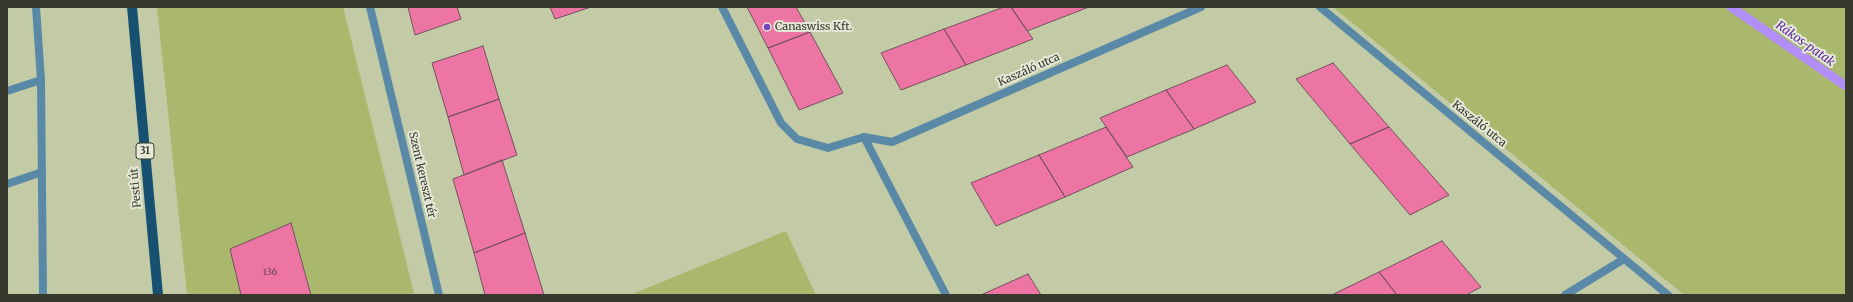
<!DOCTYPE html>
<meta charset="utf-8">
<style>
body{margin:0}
#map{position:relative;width:1853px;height:302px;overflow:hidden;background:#c3cba6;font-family:Merriweather,serif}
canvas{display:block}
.frame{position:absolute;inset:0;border:8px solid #36392b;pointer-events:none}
</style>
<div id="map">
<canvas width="1853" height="302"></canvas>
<div class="frame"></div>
</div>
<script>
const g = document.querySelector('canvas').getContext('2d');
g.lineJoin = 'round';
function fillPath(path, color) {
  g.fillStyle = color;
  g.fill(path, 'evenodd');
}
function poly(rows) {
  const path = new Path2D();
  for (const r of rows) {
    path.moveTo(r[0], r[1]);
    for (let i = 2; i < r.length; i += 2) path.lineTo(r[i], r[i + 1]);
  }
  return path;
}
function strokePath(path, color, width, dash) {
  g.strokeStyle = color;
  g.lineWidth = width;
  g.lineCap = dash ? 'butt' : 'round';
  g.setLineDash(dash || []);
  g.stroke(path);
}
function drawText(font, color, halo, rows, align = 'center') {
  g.font = font + ' Merriweather,serif';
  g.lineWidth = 4;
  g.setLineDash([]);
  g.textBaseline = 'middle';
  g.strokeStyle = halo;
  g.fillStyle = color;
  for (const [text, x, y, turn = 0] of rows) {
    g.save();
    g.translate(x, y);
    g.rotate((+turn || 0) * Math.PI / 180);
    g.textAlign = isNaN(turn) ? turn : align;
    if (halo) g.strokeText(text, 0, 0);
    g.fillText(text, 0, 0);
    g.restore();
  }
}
fillPath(poly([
 [157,7,343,7,414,293,412,295,187,295],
 [1333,7,1846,7,1846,295,1684,295],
 [786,231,816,295,630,295,674,277]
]), '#aab86e');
strokePath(poly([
 [1731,7,1846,86]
]), '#b28ef9', 9);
const building = poly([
 [408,7,457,7,461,19,415,35,408,7],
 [550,7,591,7,555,19,550,7],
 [747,7,796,7,810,32,768,48,747,7],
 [1004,7,1011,7,1033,39,966,65,944,29,1004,7],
 [1011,7,1089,7,1027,31,1011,7],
 [944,29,966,65,901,90,881,53,944,29],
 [810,32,843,93,799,110,768,48,810,32],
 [483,46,499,99,448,117,432,63,483,46],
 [1333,63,1389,127,1350,144,1296,79,1333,63],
 [1227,65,1256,102,1194,129,1166,90,1227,65],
 [1166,90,1194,129,1127,157,1100,118,1166,90],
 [499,99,517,155,464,175,448,117,499,99],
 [1106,127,1133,167,1065,197,1039,155,1106,127],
 [1389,127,1418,160,1449,195,1410,215,1350,144,1389,127],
 [1039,155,1065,197,996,226,971,183,1039,155],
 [502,160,525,233,474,253,453,179,502,160],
 [291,223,311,295,241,295,230,249,291,223],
 [525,233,544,295,485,295,474,253,525,233],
 [1442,241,1481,287,1466,295,1397,295,1379,272,1442,241],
 [1379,272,1397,295,1332,295,1346,288,1379,272],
 [1028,274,1041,295,981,295,1028,274]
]);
fillPath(building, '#ed75a3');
strokePath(building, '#74505c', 1);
strokePath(poly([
 [36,7,41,80,43,295],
 [370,7,439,295],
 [722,7,781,123,797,139,828,148,864,137,892,142,1201,7],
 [1320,7,1668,295],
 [7,91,41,80],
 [864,137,946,295],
 [7,184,42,172],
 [1565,295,1624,259]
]), '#5989a7', 8);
fillPath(poly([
 [127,7,137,7,163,295,153,295,127,7]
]), '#175171');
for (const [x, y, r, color] of [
 [767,27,4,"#7648c0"]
]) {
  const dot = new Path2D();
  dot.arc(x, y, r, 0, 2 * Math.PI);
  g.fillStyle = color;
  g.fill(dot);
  strokePath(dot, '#e5e9d7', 1.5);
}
drawText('9px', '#644849', null, [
 ["136",270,272]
]);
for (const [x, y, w] of [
 [145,151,18]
]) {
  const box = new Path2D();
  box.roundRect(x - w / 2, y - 8, w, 16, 3);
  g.fillStyle = '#e5e9d7';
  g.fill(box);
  strokePath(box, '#36392b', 1);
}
drawText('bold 10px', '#36392b', null, [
 ["31",145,151]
]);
drawText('11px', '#36392b', '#e5e9d7', [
 ["Canaswiss Kft.",775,27]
], 'left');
drawText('11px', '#36392b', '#e5e9d7', [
 ["Kaszáló utca",1029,70,-24],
 ["Kaszáló utca",1479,124,39],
 ["Szent kereszt tér",422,175,77],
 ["Pesti út",136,188,-95]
]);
drawText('italic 12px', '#5d27a3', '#e5e9d7', [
 ["Rákos-patak",1805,44,35]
]);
</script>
